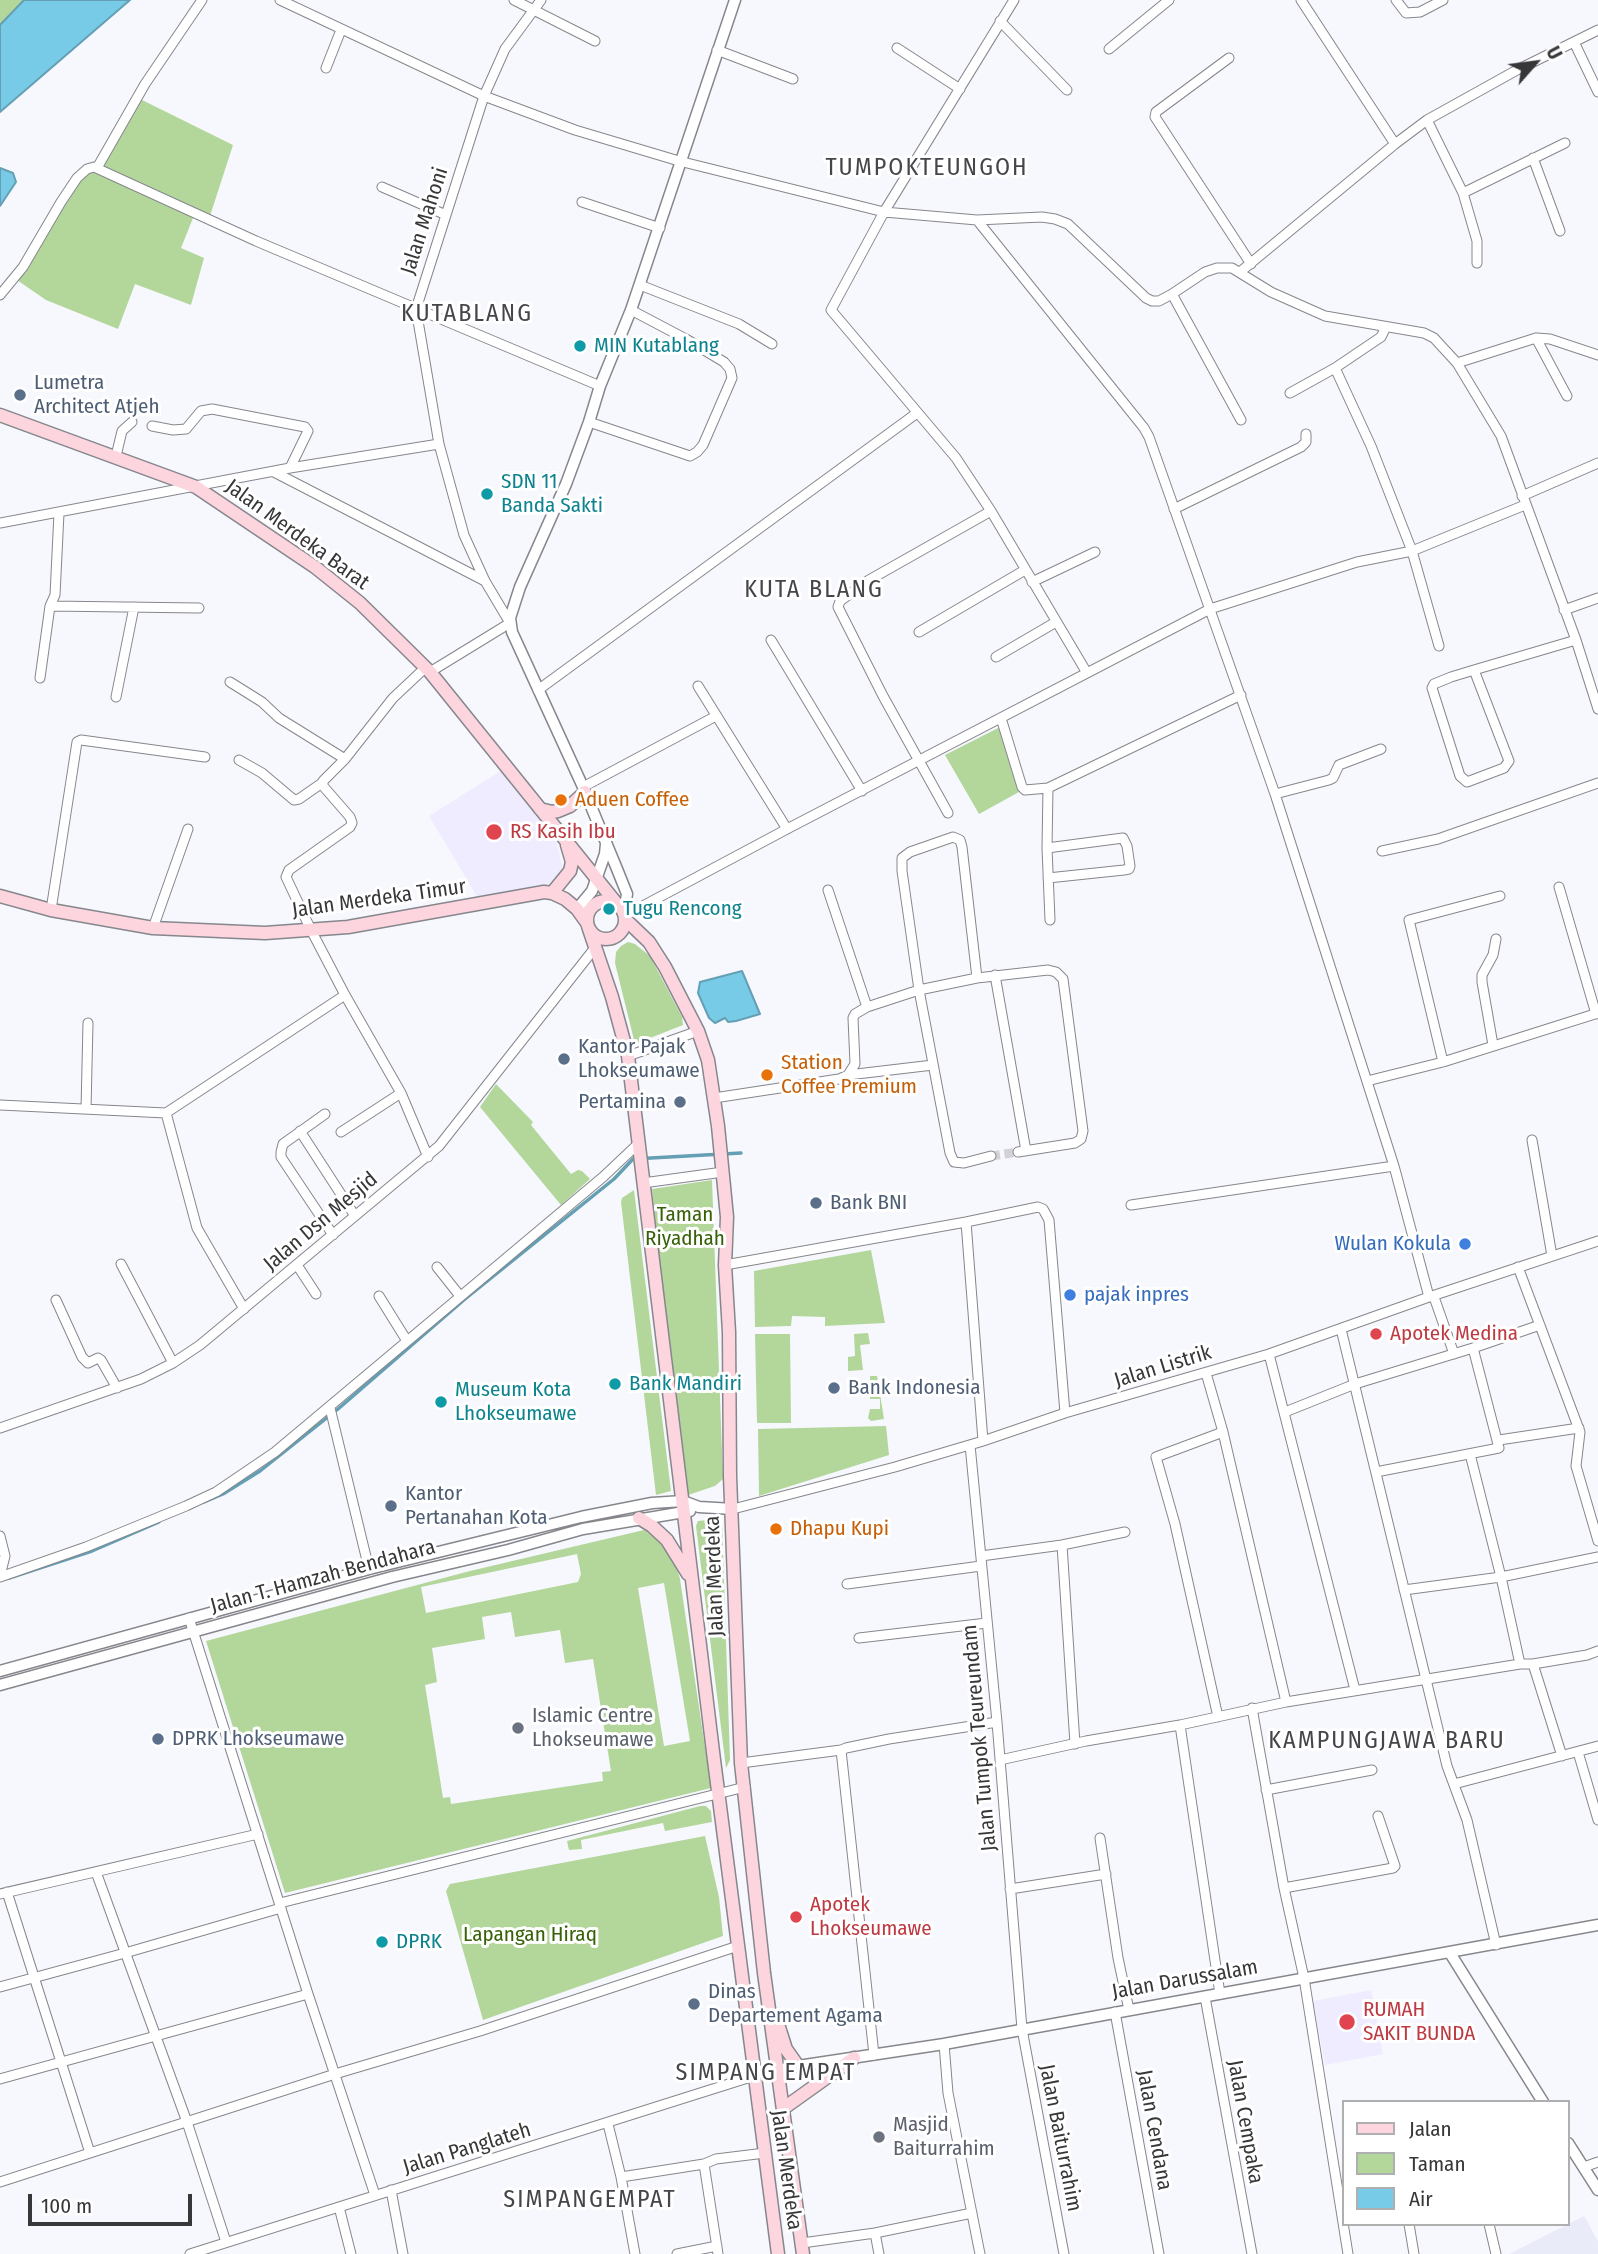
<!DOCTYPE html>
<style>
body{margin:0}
#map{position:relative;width:1598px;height:2254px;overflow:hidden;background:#f7f8fe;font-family:"Fira Sans Condensed",sans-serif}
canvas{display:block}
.legend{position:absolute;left:1342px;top:2100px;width:228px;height:126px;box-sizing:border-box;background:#fff;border:2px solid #afafb0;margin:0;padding:9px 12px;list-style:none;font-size:21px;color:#373739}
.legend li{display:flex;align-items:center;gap:14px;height:35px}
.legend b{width:35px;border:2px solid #afafb0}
.north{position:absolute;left:1500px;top:28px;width:70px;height:70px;-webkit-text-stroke:5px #fff;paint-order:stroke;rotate:62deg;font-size:19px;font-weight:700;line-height:28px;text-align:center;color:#373739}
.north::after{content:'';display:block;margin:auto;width:24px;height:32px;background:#373739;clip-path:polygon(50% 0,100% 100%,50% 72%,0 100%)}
.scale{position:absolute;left:28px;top:2194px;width:164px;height:32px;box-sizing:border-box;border:4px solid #373739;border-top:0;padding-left:9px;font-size:21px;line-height:24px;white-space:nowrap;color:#373739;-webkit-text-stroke:5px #fff;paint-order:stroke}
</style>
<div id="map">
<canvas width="1598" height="2254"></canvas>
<ul class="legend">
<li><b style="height:9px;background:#fcd5de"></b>Jalan</li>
<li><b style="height:19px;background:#b3d69b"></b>Taman</li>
<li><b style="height:19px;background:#77cbe7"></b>Air</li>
</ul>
<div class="north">U</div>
<div class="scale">100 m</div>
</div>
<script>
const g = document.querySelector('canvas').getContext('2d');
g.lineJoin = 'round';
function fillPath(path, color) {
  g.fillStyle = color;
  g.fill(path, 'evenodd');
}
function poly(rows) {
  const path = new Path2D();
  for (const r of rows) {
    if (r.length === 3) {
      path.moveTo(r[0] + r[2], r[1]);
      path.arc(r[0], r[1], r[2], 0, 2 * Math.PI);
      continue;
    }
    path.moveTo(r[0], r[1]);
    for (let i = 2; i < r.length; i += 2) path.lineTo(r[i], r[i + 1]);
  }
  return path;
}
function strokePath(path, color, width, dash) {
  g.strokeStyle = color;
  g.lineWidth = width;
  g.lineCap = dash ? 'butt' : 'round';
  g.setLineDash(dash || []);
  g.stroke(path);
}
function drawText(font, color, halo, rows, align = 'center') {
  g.font = font + ' "Fira Sans Condensed",sans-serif';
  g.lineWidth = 6;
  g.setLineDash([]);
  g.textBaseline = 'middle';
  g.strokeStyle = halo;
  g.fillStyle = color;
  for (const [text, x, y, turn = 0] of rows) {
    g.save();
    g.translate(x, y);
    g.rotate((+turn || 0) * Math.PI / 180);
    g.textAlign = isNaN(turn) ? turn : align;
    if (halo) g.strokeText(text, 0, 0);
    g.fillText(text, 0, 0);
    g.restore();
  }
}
fillPath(poly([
 [1584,2216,1598,2241,1598,2254,1509,2254]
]), '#e9ebf8');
fillPath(poly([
 [502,770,556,840,563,869,557,883,548,887,478,898,429,816],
 [1371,1990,1383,2054,1325,2065,1313,2001]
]), '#eeecfe');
fillPath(poly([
 [0,0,24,0,0,25],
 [138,98,233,145,209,219,195,213,181,248,204,258,191,305,135,284,118,329,46,300,14,278,78,179,98,168],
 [1000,727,1019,792,979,814,945,755],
 [628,942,635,944,650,956,682,1017,683,1025,635,1044,615,963,616,952,621,946],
 [496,1084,533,1122,531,1125,571,1174,578,1170,582,1171,590,1179,561,1205,480,1107],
 [712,1180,723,1479,715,1486,682,1497,652,1189],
 [634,1190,671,1491,656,1495,621,1202,622,1198],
 [871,1250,885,1323,825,1326,825,1317,792,1316,791,1326,755,1327,754,1271],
 [868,1333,870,1344,860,1345,863,1370,848,1371,848,1357,855,1356,854,1334],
 [755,1334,790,1334,791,1423,757,1423],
 [870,1376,877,1376,884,1419,871,1421,868,1418,870,1409,880,1409,880,1399,870,1399],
 [886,1426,889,1455,759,1496,758,1429],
 [718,1519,722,1522,730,1760,726,1768,696,1526,698,1521],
 [644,1530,657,1538,675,1562,680,1579,711,1788,285,1893,206,1641,470,1571],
 [577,1554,581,1574,578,1582,426,1613,421,1587],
 [664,1583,690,1741,664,1746,638,1588],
 [511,1612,515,1637,560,1630,565,1663,593,1659,611,1771,602,1772,603,1781,451,1804,450,1797,443,1798,425,1685,437,1682,432,1648,485,1639,482,1617],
 [700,1806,706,1806,711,1811,712,1822,665,1831,663,1823,581,1840,582,1849,569,1850,567,1841],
 [705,1836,719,1897,723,1936,483,2020,446,1891,450,1884]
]), '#b3d69b');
const water = poly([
 [24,0,130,0,0,112,0,25,24,0],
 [0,168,13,173,16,182,0,206,0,168],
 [742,971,760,1014,736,1021,728,1022,725,1018,715,1023,709,1018,698,993,700,982,742,971]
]);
fillPath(water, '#77cbe7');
strokePath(water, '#649fb3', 2);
strokePath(poly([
 [204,1502,223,1494,260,1471,338,1409,465,1299,614,1179,633,1159,741,1153],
 [9,1578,92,1551,159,1522]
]), '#649fb3', 3.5);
strokePath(poly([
 [991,1156,1018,1152]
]), '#d1d1d7', 9, [9, 4.5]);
const minor = poly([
 [280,0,484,96,575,130,679,161,884,212,977,220,1144,428,1149,437,1275,794,1394,1166,1429,1297],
 [514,0,595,41],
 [1014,0,884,212,831,310,956,458,991,511,1087,673],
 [1301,0,1395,144],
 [1396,0,1406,13,1420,12,1443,0],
 [1000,21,1067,90],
 [1574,42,1598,92],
 [897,48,960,89],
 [1109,49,1169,0],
 [717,50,793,79],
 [1229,58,1156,112,1155,117,1251,264],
 [326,68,341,30],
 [1427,120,1463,193,1477,241,1477,263],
 [1533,158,1560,231],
 [97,168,145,84,202,0],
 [382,187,446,215],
 [1463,193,1565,143],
 [582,202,660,228],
 [977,220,1042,217,1055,219,1068,224,1146,298,1152,301,1159,301,1172,294,1205,272,1217,268,1232,268,1271,292,1325,316,1424,333,1434,338,1457,363,1501,436,1576,640,1598,709],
 [1240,272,1395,144,1427,120,1517,70,1598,30],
 [640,285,739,324,772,344],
 [1172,294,1241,420],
 [0,295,23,267,61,202,77,178,87,169,94,167,256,241,600,386],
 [1386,327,1381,337,1335,368,1371,446,1412,551,1439,646],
 [1536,338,1567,396],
 [1457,363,1536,338,1550,339,1598,355],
 [1290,393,1335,368],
 [589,422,690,456,697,452,703,445,732,378,730,369,724,362,686,339,631,310],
 [152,426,173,430,186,429,201,411,212,409,305,427,308,431,290,468],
 [116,456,122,431,132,422],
 [274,472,485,581],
 [1522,496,1598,463],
 [1174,509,1301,447,1306,442,1306,434],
 [0,523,290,468,439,444],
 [1032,582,1095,552],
 [50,606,55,595,59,513],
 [1564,610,1598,598],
 [919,632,1025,570],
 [771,640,862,791],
 [996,657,1056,622],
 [426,667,393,698,345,759,323,781,323,786,350,817,352,823,350,827,289,870,286,877,311,930,345,995,401,1093,428,1157],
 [1474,670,1509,761,1504,768,1467,782,1460,776,1432,688,1434,684,1451,677,1474,670],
 [1474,670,1576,640],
 [430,672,510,623,485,581,464,535,439,444,416,309,484,96,505,49,541,0],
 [40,678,50,606,199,608],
 [230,682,262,702,279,718,345,759],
 [698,686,787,829],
 [538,690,917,413],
 [116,697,134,607],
 [1001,718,1022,787,1025,790,1048,788,1241,695],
 [239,760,262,773,294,800,299,799,322,783],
 [583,787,716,716],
 [1048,788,1047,848,1050,920],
 [1275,794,1329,780,1333,778,1339,765,1381,749],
 [948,813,883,696,838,607,840,601,869,580,991,511],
 [1047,848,1123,838,1127,846,1130,866,1129,869,1124,870,1048,878],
 [1382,851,1438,839,1598,783],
 [1559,887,1596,1014],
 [828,890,867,1007],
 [51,910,77,742,81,740,205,757],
 [624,916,787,829,1210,609,1357,562,1412,551,1525,505],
 [153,928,188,829],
 [995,975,1026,1151],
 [977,978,962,847,960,840,953,837,910,852,902,858,902,871,919,990,950,1153,954,1162,964,1163,991,1156],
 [1493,1045,1482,982,1482,975,1493,955,1496,939],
 [628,1056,698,1031],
 [1443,1062,1409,920,1500,896],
 [848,1075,933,1065],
 [1367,1081,1443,1062,1598,1013],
 [714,1098,839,1079,848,1075,855,1064,853,1018,855,1014,867,1007,919,990,977,978,1048,970,1056,972,1063,979,1083,1131,1081,1139,1075,1143,1018,1152],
 [0,1105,166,1113,345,995],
 [86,1109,88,1023],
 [166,1113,197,1228,244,1309],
 [325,1114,283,1144,281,1152,281,1157,333,1235],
 [300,1131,355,1216],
 [341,1132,401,1093],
 [1532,1140,1552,1256],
 [643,1183,723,1172],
 [1131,1205,1394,1166],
 [966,1222,983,1441],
 [121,1264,173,1363],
 [297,1265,316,1294],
 [725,1265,966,1222,1038,1207,1043,1209,1049,1220,1065,1413],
 [437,1267,460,1296],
 [1518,1267,1580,1432,1576,1466,1598,1541],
 [379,1296,407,1341],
 [1434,1297,1454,1354],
 [56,1300,82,1357,88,1363,98,1358,101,1360,117,1388],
 [1341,1329,1447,1766,1467,1820,1496,1945],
 [1473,1348,1540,1325],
 [1269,1354,1355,1690],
 [1206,1373,1223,1432,1286,1702],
 [330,1408,369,1569],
 [1285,1412,1355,1384,1473,1348,1499,1448,1376,1472],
 [0,1428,141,1379,173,1363,200,1345,439,1146,594,949],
 [1499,1440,1579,1428],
 [970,1445,997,1722,1022,2029,1064,2254],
 [1470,1454,1501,1577,1520,1664,1533,1664],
 [733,1509,895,1467,983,1441,1065,1413,1269,1354,1429,1297,1598,1241],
 [0,1536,5,1556,0,1576],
 [1062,1545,1075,1744],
 [981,1556,1062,1545,1125,1532],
 [0,1577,86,1547,186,1506,216,1492,275,1452,603,1177,639,1143],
 [847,1584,981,1566],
 [1404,1590,1501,1577,1598,1557],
 [189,1618,308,1994,375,2195],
 [859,1638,987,1623],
 [1252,1708,1284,1888,1304,1978,1348,2254],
 [1218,1717,1175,1524,1156,1457,1223,1432],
 [1180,1725,1220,1994],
 [1578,1752,1598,1820],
 [1562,1756,1533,1664,1587,1655,1598,1651],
 [1000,1760,1086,1741,1180,1725,1286,1702,1520,1664],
 [741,1763,841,1750],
 [1454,1784,1598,1746],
 [1266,1790,1372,1770],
 [1100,1838,1118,1958,1129,2010],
 [96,1872,187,2122,226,2242],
 [1284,1888,1393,1868,1395,1866,1378,1816],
 [1010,1889,1106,1874],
 [7,1892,90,2153],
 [0,1894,258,1834],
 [280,1903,745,1787],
 [0,1987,125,1953,281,1908],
 [1205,1997,1252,2254],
 [1115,2012,1159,2254],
 [944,2044,948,2093,980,2254],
 [874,2055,841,1750,846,1748,889,1739,997,1722],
 [0,2079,308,1994],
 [608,2124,621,2177,635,2254],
 [704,2164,718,2254],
 [1584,2167,1598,2162],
 [621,2177,704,2164,716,2159,765,2153],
 [0,2182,335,2074,480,2031,738,1946],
 [391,2190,403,2254],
 [339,2207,351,2254],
 [1409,2224,1414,2254],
 [1489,2224,1496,2254],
 [875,2233,879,2254],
 [802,2243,875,2233,972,2213],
 [190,2254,754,2076],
 [677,2254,717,2246]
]);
const tertiary = poly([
 [577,909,592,891,605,854,606,844],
 [624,913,627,894,617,869,583,787,512,632,510,618,520,587,566,484,589,422,600,386,631,310,735,0],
 [0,1671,369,1569,581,1517,652,1503,683,1501,699,1507,733,1509],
 [0,1685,392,1577,508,1550,583,1529,690,1511],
 [1450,1953,1543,2102],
 [754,2076,798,2066,944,2044,1598,1925],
 [1568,2143,1598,2190]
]);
const secondary = poly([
 [0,415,196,487,315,567,360,603,430,672,617,904],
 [540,809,552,812,558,811,570,806,585,792],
 [552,893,570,871,572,862,567,845],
 [0,896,51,910,153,928,265,933,348,927,544,892,552,893,565,899,577,909,587,923],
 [606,920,19],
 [625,919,649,942,665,967,698,1031,708,1060,718,1126,727,1217,725,1265,729,1332,730,1476,741,1763,764,1973,803,2254],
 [589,929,612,997,628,1056,714,1760,778,2254],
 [639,1518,652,1526,667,1540,688,1574],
 [778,2024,786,2049,798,2066],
 [784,2108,854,2058]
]);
strokePath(minor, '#86878c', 11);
strokePath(tertiary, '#86878c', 13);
strokePath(secondary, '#86878c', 15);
strokePath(minor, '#fff', 9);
strokePath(tertiary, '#fff', 10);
strokePath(secondary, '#fcd5de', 12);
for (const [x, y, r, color] of [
 [580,346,7,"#0f9aa8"],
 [20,395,7,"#5c6f8a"],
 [487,494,7,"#0f9aa8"],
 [561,800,7,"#e8710a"],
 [494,832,9,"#e0444e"],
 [609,909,7,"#0f9aa8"],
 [564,1059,7,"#5c6f8a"],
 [767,1075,7,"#e8710a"],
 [680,1102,7,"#5c6f8a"],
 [816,1203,7,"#5c6f8a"],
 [1465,1244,7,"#3f7fe0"],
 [1070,1295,7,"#3f7fe0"],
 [1376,1334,7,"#e0444e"],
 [615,1384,7,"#0f9aa8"],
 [834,1388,7,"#5c6f8a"],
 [441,1402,7,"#0f9aa8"],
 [391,1506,7,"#5c6f8a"],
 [776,1529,7,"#e8710a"],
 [518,1728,7,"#6b7280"],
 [158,1739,7,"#5c6f8a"],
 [796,1917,7,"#e0444e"],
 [382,1942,7,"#0f9aa8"],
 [694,2004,7,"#5c6f8a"],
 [1347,2022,9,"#e0444e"],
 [879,2137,7,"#6b7280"]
]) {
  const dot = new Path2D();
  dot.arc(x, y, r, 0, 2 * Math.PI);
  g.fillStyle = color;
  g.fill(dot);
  strokePath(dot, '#fff', 2.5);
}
drawText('21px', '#373739', '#fff', [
 ["Jalan Mahoni",425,221,-72],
 ["Jalan Merdeka Barat",297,535,36],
 ["Jalan Merdeka Timur",379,899,-8],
 ["Jalan Dsn Mesjid",321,1222,-40],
 ["Jalan Listrik",1163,1367,-17],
 ["Jalan Merdeka",715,1576,-92],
 ["Jalan T. Hamzah Bendahara",323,1577,-15],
 ["Jalan Tumpok Teureundam",980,1738,-95],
 ["Jalan Darussalam",1185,1980,-10],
 ["Jalan Cempaka",1245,2122,80],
 ["Jalan Cendana",1154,2130,80],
 ["Jalan Baiturrahim",1060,2138,79],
 ["Jalan Panglateh",467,2149,-17],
 ["Jalan Merdeka",786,2170,82]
]);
drawText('21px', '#0d838f', '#fff', [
 ["MIN Kutablang",594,346],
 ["SDN 11",501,482],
 ["Banda Sakti",501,506],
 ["Tugu Rencong",623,909],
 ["Bank Mandiri",629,1384],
 ["Museum Kota",455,1390],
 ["Lhokseumawe",455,1414],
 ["DPRK",396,1942]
], 'left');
drawText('21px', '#4e5e75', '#fff', [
 ["Lumetra",34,383],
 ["Architect Atjeh",34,407],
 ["Kantor Pajak",578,1047],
 ["Lhokseumawe",578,1071],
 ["Pertamina",666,1102,"right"],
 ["Bank BNI",830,1203],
 ["Bank Indonesia",848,1388],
 ["Kantor",405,1494],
 ["Pertanahan Kota",405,1518],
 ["DPRK Lhokseumawe",172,1739],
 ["Dinas",708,1992],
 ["Departement Agama",708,2016]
], 'left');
drawText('21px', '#c56008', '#fff', [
 ["Aduen Coffee",575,800],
 ["Station",781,1063],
 ["Coffee Premium",781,1087],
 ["Dhapu Kupi",790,1529]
], 'left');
drawText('21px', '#be3a42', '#fff', [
 ["RS Kasih Ibu",510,832],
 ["Apotek Medina",1390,1334],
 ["Apotek",810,1905],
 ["Lhokseumawe",810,1929],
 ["RUMAH",1363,2010],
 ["SAKIT BUNDA",1363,2034]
], 'left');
drawText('21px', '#376108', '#fff', [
 ["Taman",685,1215],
 ["Riyadhah",685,1239],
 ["Lapangan Hiraq",530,1935]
]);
drawText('21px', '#366cbe', '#fff', [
 ["Wulan Kokula",1451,1244],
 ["pajak inpres",1084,1295,"left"]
], 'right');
drawText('21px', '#5b616d', '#fff', [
 ["Islamic Centre",532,1716],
 ["Lhokseumawe",532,1740],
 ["Masjid",893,2125],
 ["Baiturrahim",893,2149]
], 'left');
g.letterSpacing = '2px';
drawText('24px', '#45454a', '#fff', [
 ["TUMPOKTEUNGOH",927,168],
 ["KUTABLANG",467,314],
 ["KUTA BLANG",814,590],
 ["KAMPUNGJAWA BARU",1387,1741],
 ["SIMPANG EMPAT",766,2073],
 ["SIMPANGEMPAT",590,2200]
]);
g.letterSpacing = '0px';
</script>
